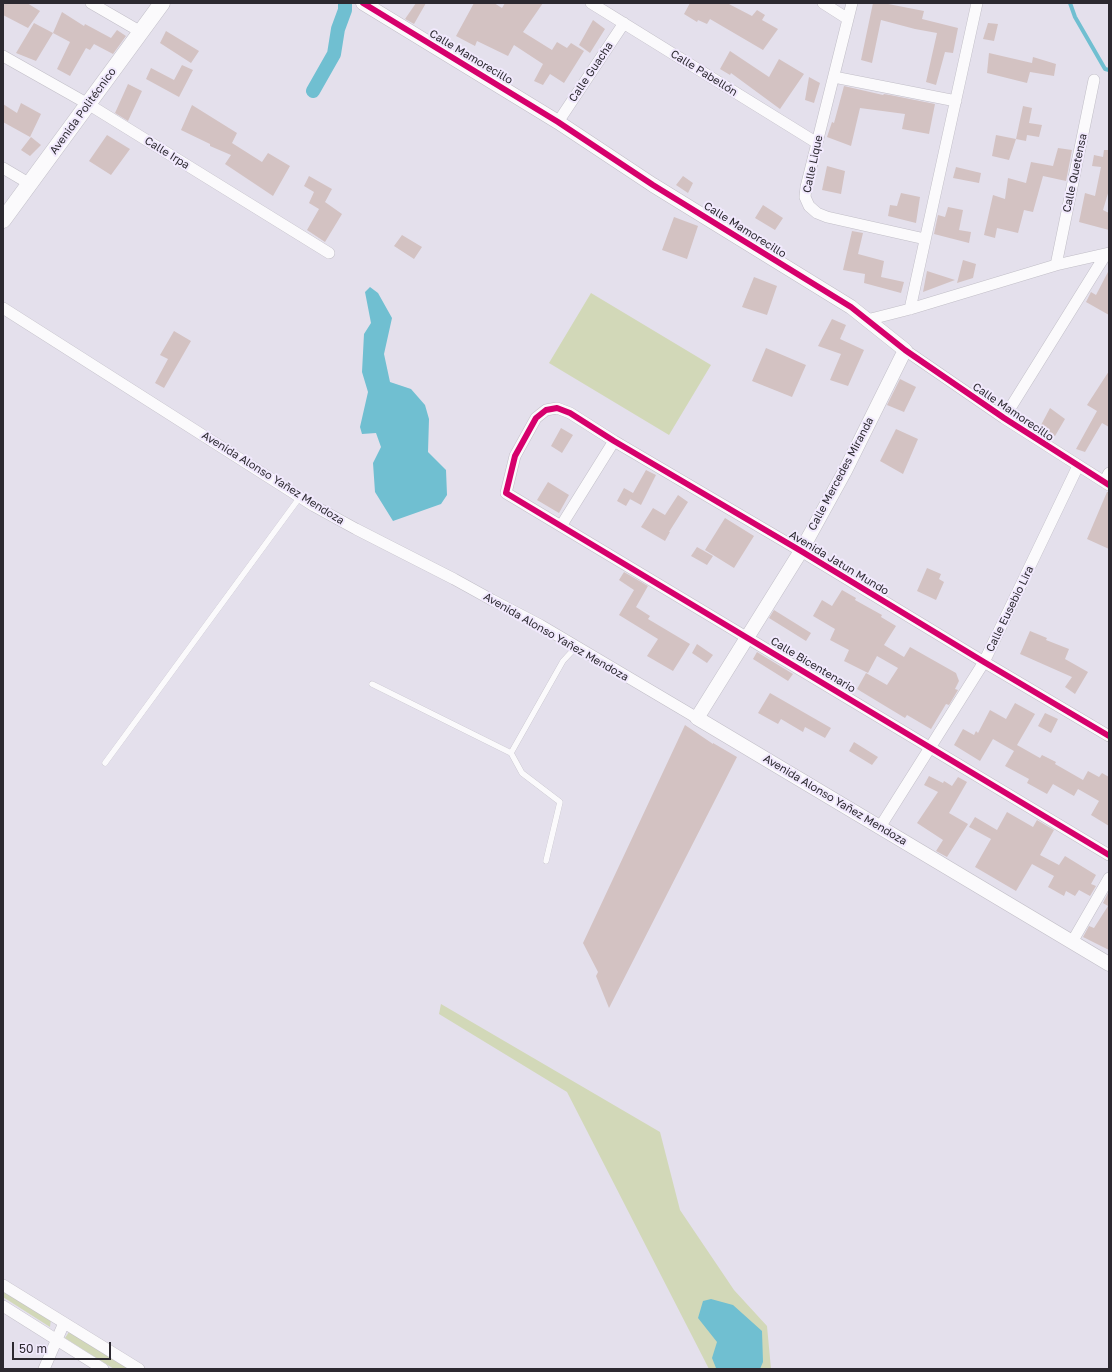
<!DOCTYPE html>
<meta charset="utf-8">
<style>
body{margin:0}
#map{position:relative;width:1112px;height:1372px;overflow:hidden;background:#e4e0ec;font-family:"Golos Text",sans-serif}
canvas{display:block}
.frame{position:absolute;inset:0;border:4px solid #2c2930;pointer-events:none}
.scale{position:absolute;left:12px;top:1342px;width:99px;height:18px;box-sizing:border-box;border:2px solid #2c2930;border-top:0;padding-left:5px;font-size:12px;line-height:14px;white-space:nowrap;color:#2c2930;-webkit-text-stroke:3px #f1e9fd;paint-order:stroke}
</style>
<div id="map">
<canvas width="1112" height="1372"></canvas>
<div class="frame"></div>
<div class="scale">50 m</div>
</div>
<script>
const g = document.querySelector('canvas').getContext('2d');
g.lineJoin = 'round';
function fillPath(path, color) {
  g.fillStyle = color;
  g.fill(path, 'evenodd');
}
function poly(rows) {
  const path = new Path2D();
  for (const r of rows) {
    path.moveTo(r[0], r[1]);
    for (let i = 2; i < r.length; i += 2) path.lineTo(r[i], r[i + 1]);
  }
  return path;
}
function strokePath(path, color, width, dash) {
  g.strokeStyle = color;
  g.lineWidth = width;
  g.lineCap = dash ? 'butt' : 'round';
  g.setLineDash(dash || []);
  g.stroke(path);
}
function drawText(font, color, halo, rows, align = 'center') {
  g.font = font + ' "Golos Text",sans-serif';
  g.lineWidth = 4;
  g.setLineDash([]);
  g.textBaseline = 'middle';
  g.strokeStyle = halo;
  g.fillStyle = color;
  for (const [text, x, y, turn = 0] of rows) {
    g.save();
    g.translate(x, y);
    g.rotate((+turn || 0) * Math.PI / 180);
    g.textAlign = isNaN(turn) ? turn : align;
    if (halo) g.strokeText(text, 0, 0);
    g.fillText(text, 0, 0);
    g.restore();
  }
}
fillPath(poly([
 [591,293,711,365,669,435,549,363],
 [441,1004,660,1132,680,1210,734,1290,767,1326,771,1369,709,1369,567,1092,439,1014],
 [3,1290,51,1319,50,1327,3,1297],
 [69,1332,129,1369,114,1369,65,1338]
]), '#d2d8b8');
fillPath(poly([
 [370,287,378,293,392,318,384,354,390,382,411,389,425,405,429,419,428,452,446,470,447,495,441,504,393,521,375,492,373,463,381,447,376,433,362,434,360,427,368,392,362,372,364,334,371,323,365,292],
 [711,1299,733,1305,762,1331,763,1362,760,1369,716,1368,712,1358,717,1342,698,1318,703,1301]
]), '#70bfd1');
strokePath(poly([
 [1070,3,1075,17,1105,69,1109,70]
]), '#70bfd1', 4);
strokePath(poly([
 [313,91,334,54,338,29,345,10,345,3]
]), '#70bfd1', 14);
fillPath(poly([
 [3,3,27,3,40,11,28,28,3,15],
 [416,3,426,3,414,24,405,19],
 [474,3,494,3,502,8,505,3,543,3,523,32,552,50,557,42,567,48,571,43,584,51,564,83,550,74,543,85,534,81,543,64,514,45,508,56,477,41,475,46,456,36],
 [690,3,727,3,752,16,757,10,765,15,762,20,778,29,763,50,710,19,707,24,698,20,697,22,684,14],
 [873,3,883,3,924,11,922,19,958,28,953,53,945,52,936,85,926,82,937,33,915,29,881,20,872,63,861,60],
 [62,12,84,26,85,24,111,38,117,30,126,36,113,54,94,44,90,50,86,48,70,76,57,69,70,42,53,33],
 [593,20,605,29,590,53,579,45],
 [34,23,53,33,36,61,16,53],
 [988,23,998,24,994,41,983,39],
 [166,31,199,51,191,63,160,43],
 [730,51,769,77,779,59,804,74,780,109,731,73,730,75,720,69],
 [989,53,1032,63,1033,57,1056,64,1054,76,1030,72,1027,83,987,73],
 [182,65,193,70,179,97,146,79,151,68,174,80],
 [809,77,820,83,814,103,805,100],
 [128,84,142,91,128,121,115,113],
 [844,86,883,95,884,94,890,95,935,104,929,134,902,129,905,114,860,108,851,146,827,137,832,122,834,123],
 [21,103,41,114,30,137,3,122,3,104,17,113],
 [192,105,237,133,232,143,262,162,268,153,290,166,273,196,225,164,231,155,210,146,210,144,181,130],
 [1023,106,1032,108,1029,123,1042,125,1039,137,1027,135,1026,141,1016,139],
 [107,135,130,149,111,175,89,161],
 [996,135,1016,139,1009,160,992,156],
 [31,137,41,145,30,156,21,150],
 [1058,148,1072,150,1066,181,1043,176,1033,212,1024,210,1018,233,997,228,995,238,984,235,993,195,1005,199,1008,178,1026,183,1031,162,1053,166],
 [1104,150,1109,150,1109,190,1103,210,1109,213,1109,230,1079,222,1085,193,1095,196,1101,167,1092,166,1094,155,1103,157],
 [827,166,845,171,841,194,822,190],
 [956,167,981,173,979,183,953,178],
 [309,176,332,189,325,202,342,214,325,242,307,230,319,209,309,203,314,192,304,186],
 [683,176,693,183,688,193,676,185],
 [901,193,920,197,916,223,888,216,890,205,897,206],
 [763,205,783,218,775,230,755,218],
 [948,207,963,210,959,230,971,232,969,243,934,234,938,215,945,217],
 [674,217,698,226,687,259,662,250],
 [852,231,863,233,858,254,884,261,881,277,904,282,901,293,864,283,865,274,843,270],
 [402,235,422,247,414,259,394,246],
 [963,260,976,264,973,278,957,283],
 [1109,270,1109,315,1086,302,1091,292,1096,295],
 [927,271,955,280,923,292],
 [754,277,777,286,767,315,742,307],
 [832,319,846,325,840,339,864,350,848,386,830,380,841,354,818,346],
 [174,331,191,341,164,388,155,383,168,359,160,355],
 [766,348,806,365,792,397,752,381],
 [1109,371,1109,427,1102,423,1085,452,1076,449,1097,411,1087,405],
 [900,379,916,387,904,412,887,405],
 [1050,408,1065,419,1055,436,1040,427],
 [561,428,573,435,562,453,551,446],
 [896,429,918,439,903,474,880,461],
 [646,470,656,475,641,505,630,499,633,494,626,506,617,501,624,488,633,493],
 [548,482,569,495,559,513,537,500],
 [1107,492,1109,492,1109,549,1087,539],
 [678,495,688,502,669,532,670,532,665,541,641,527,653,508,665,515],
 [725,518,754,536,734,568,705,550],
 [697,547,713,556,707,565,691,556],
 [927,568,941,574,939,579,944,582,936,600,917,591],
 [624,572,648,586,636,607,650,616,648,619,690,644,673,671,647,656,658,639,619,615,634,590,619,580],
 [842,590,856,598,855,600,882,615,881,617,896,626,884,645,904,657,910,647,956,673,959,681,955,689,958,690,949,705,946,704,931,729,907,715,905,718,857,689,866,673,887,685,898,668,877,656,868,673,844,661,849,650,830,640,835,629,813,616,822,600,832,606],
 [774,610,811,633,806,641,769,618],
 [1030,631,1047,638,1046,640,1069,649,1065,659,1088,672,1075,694,1065,687,1072,677,1020,654],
 [697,644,713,655,707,663,692,653],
 [757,652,793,674,788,681,753,659],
 [770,693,831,728,825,738,805,727,803,732,781,719,778,724,758,713],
 [1015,703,1035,714,1017,745,1040,758,1042,755,1056,762,1055,764,1083,780,1088,771,1099,777,1102,773,1109,777,1109,826,1091,815,1099,801,1078,789,1074,796,1053,784,1047,794,1027,783,1029,779,1005,766,1014,751,993,739,980,761,954,745,963,729,974,735,976,731,978,733,990,710,1006,719],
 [1045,713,1058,719,1051,733,1038,726],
 [685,725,713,744,713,743,737,757,609,1008,596,976,598,972,583,943],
 [854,742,878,757,872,765,849,751],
 [929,776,943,783,944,781,952,786,958,777,967,782,949,813,968,824,947,857,936,851,943,840,917,823,938,792,924,785],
 [1007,812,1033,827,1037,820,1054,830,1040,855,1059,865,1065,856,1096,875,1091,884,1096,886,1090,896,1079,890,1075,896,1066,891,1064,896,1048,887,1054,876,1032,864,1016,891,975,867,991,839,969,827,975,817,997,830],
 [1108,893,1109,894,1109,950,1083,937,1089,926,1094,928,1108,906,1103,903]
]), '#d3c2c2');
const service = poly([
 [372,684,511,753,522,773,560,802,546,861],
 [511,753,563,661,576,647],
 [105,763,300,497]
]);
const minor = poly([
 [91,3,141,32],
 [591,3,817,143],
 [823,3,848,19],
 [852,3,806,187,805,197,809,206,817,213,827,217,925,239],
 [3,56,88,104,329,253],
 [834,77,956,101],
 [558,122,624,23],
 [3,168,30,184],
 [1056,265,1094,80],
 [3,308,314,506,356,529,454,579,492,600,540,625,697,718],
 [910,309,977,3],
 [867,320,910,309,1056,265,1109,253],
 [905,350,1004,418,1109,485],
 [1004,418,1106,254],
 [1104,482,1109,473],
 [561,526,614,441],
 [1109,736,984,662,801,551,614,441,570,413,557,408,546,410,536,418,515,456,506,493,1109,855],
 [880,827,984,662,1078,466],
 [1072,942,1109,878],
 [3,1285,139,1369],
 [3,1306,103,1369],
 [44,1369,64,1323]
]);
const tertiary = poly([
 [363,3,558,122,653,185,851,307,905,350,845,471,801,551,697,718,1109,964]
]);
const secondary = poly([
 [3,220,162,3]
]);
strokePath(service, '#c1bec7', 6);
strokePath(minor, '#c1bec7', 12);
strokePath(tertiary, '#c1bec7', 15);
strokePath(secondary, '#c1bec7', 17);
strokePath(service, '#fbfafc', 5.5);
strokePath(minor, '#fbfafc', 11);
strokePath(tertiary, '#fbfafc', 14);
strokePath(secondary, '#fbfafc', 16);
strokePath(poly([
 [363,3,558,122,653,185,851,307,905,350,1004,418,1109,485],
 [1109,736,984,662,801,551,614,441,570,413,557,408,546,410,536,418,515,456,506,493,1109,855]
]), '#d6006c', 6);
drawText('11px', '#2c2930', '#f1e9fd', [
 ["Calle Mamorecillo",471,57,31],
 ["Calle Guacha",591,72,-56],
 ["Calle Pabellón",704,73,32],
 ["Avenida Politécnico",83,111,-54],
 ["Calle Irpa",167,153,32],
 ["Calle Lique",813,164,-78],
 ["Calle Quetensa",1075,173,-78],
 ["Calle Mamorecillo",745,230,32],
 ["Calle Mamorecillo",1013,412,34],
 ["Calle Mercedes Miranda",841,474,-62],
 ["Avenida Alonso Yañez Mendoza",273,478,32],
 ["Avenida Jatun Mundo",839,563,31],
 ["Calle Eusebio Lira",1010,609,-64],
 ["Avenida Alonso Yañez Mendoza",556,637,30],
 ["Calle Bicentenario",813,665,31],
 ["Avenida Alonso Yañez Mendoza",835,800,31]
]);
</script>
